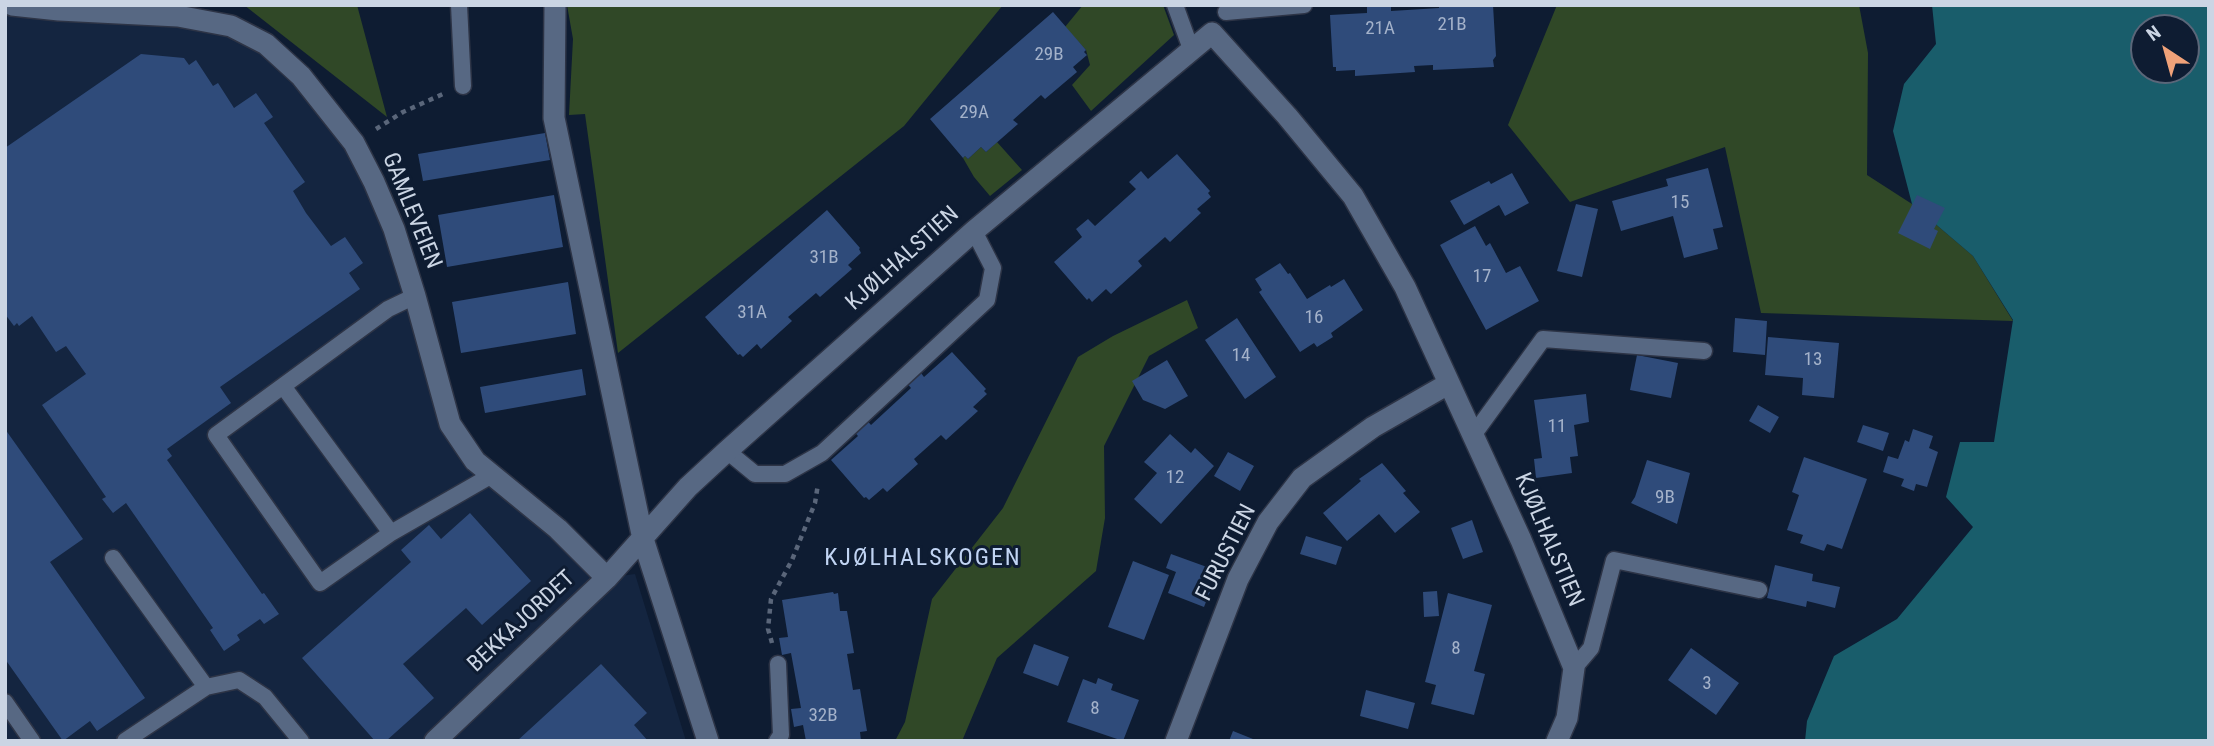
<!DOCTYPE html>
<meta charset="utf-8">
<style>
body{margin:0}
#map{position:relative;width:2214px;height:746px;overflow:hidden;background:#0e1c32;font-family:"Roboto Condensed",sans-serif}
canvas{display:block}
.frame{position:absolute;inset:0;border:7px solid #cbd5e4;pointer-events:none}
.north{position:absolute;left:2130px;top:14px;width:70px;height:70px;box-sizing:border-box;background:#0e1c32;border:2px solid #5a6679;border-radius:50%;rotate:324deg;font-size:19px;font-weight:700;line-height:28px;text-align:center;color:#cbd5e4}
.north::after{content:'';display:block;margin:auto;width:24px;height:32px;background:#f0a279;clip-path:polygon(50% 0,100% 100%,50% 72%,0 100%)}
</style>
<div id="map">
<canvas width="2214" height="746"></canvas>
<div class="frame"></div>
<div class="north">N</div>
</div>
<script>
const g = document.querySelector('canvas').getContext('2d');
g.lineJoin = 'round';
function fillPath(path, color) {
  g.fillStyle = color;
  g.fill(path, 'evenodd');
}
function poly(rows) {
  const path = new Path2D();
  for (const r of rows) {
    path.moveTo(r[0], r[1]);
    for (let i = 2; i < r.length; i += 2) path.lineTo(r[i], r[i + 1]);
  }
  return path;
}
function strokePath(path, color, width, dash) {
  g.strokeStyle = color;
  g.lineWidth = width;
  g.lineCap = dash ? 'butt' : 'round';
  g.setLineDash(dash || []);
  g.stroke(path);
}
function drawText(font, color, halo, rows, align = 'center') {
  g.font = font + ' "Roboto Condensed",sans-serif';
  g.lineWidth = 6;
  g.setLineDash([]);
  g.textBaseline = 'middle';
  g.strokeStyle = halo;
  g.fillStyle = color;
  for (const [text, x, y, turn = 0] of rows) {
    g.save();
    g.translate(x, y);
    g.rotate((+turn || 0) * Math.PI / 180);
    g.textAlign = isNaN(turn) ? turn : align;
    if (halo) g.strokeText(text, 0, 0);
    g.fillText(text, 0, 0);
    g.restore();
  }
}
fillPath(poly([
 [5,5,231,26,301,76,354,143,450,424,606,578,635,574,686,741,5,741]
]), '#142540');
fillPath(poly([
 [244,5,357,5,387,117],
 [567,5,1003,5,904,126,618,353,585,114,569,115,573,39],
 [1083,5,1163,5,1174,35,1091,111,1072,85,1090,65,1086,50,1065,27],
 [1557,5,1859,5,1868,53,1867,175,1912,204,1973,256,2013,321,1761,313,1725,147,1570,202,1508,125],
 [997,142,1022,170,990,196,974,177,963,158,965,156,968,159,981,147,986,152],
 [1187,300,1198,328,1149,356,1104,446,1105,518,1096,571,997,658,962,741,895,741,905,722,932,599,1003,508,1078,357,1113,336]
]), '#304827');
fillPath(poly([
 [1932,5,2209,5,2209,741,1805,741,1807,721,1834,656,1897,619,1973,527,1946,497,1960,442,1994,442,2013,320,1973,256,1912,204,1893,131,1904,84,1936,44],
 [2144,28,2186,28,2186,70,2144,70]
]), '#195d6b');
fillPath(poly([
 [1367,5,1391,5,1391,11,1439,8,1439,5,1455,5,1455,7,1493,5,1496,56,1493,60,1494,67,1433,70,1433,65,1414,66,1415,72,1355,76,1355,70,1336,71,1336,67,1333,67,1330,15,1367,13],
 [1053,12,1086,50,1084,52,1087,55,1073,67,1077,72,1045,99,1041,95,1013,120,1018,124,986,152,981,147,968,159,965,156,963,158,930,119],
 [141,54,184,58,189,65,196,60,213,86,218,83,234,108,256,93,273,117,264,123,305,182,293,191,306,213,331,246,345,237,363,263,349,273,360,289,220,387,231,403,167,449,172,456,167,460,262,594,264,593,279,614,264,624,260,619,237,635,240,640,224,651,210,630,213,628,126,503,113,513,102,499,106,497,42,405,86,374,66,346,56,352,32,316,19,326,17,323,14,326,5,314,5,148],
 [545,133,550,160,423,181,418,154],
 [1177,154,1210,191,1208,193,1211,197,1197,209,1201,213,1170,242,1165,237,1138,261,1142,266,1111,294,1106,289,1092,302,1089,298,1087,300,1054,262,1082,237,1076,229,1088,219,1095,226,1136,189,1129,182,1141,171,1148,179],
 [1708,168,1723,227,1713,229,1718,249,1684,258,1673,216,1621,231,1612,201,1668,186,1666,179],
 [1512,173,1529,203,1505,216,1499,205,1464,225,1450,201,1489,181,1491,184],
 [554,195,563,247,447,267,438,215],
 [1917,195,1945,208,1934,229,1938,231,1930,249,1898,233],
 [1576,204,1598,209,1582,277,1557,271],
 [827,210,860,248,859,249,861,253,848,265,852,269,820,297,816,293,788,317,792,321,761,349,757,344,743,357,740,354,738,355,705,317],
 [1475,226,1486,246,1490,243,1506,273,1520,266,1539,301,1486,330,1440,245],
 [1280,263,1288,274,1290,273,1307,299,1330,285,1331,287,1344,279,1363,310,1331,333,1333,337,1317,347,1314,343,1300,352,1259,292,1262,290,1255,279],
 [568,282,576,334,461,353,452,302],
 [1237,318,1276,377,1245,399,1205,340],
 [1735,318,1767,321,1765,355,1733,352],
 [1768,337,1839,343,1834,398,1802,395,1803,378,1765,375],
 [952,352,986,389,984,391,987,394,973,407,978,411,946,440,941,435,914,459,918,464,887,492,883,488,869,500,866,497,864,498,831,460,858,436,851,428,864,417,871,425,911,388,905,381,918,369,924,377],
 [1637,355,1678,363,1671,398,1630,390],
 [1167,360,1188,396,1165,409,1143,400,1132,381],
 [582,369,586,395,485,413,480,387],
 [1586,394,1589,422,1574,425,1578,456,1570,457,1572,473,1536,478,1534,459,1542,458,1534,400],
 [1758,405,1779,417,1770,433,1749,421],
 [1863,425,1889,433,1883,451,1857,442],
 [5,429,83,539,50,562,145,698,97,731,90,721,63,741,5,659],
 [1913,429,1933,436,1929,448,1938,452,1927,487,1916,484,1914,491,1901,486,1904,479,1883,472,1888,456,1898,459,1905,440,1909,442],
 [1170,434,1191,453,1195,448,1214,466,1161,524,1134,499,1157,473,1144,462],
 [1228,452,1254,466,1240,491,1214,476],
 [1804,457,1867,479,1842,549,1827,544,1824,551,1800,543,1803,535,1787,530,1799,495,1792,492],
 [1647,460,1690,473,1677,524,1631,503,1635,497],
 [1382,463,1406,491,1403,493,1420,512,1395,533,1379,514,1347,541,1323,513,1361,481,1359,479],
 [470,513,531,581,482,625,466,608,403,664,434,698,386,741,375,741,302,658,411,562,401,550,429,525,441,539],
 [1472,520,1483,552,1463,559,1451,528],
 [1306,536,1342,547,1336,565,1300,554],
 [1171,554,1218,571,1204,607,1168,593,1176,572,1166,568],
 [1133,561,1169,575,1144,640,1108,627],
 [1775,565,1813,574,1812,581,1840,587,1835,608,1807,601,1806,607,1767,598],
 [1437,591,1439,616,1424,617,1423,592],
 [833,592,834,594,838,593,840,611,847,611,854,653,847,654,853,690,860,689,867,731,860,732,861,741,806,741,803,725,794,727,791,709,801,708,791,653,782,655,779,638,788,637,782,600],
 [1448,593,1492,605,1474,671,1485,674,1474,715,1431,704,1436,685,1425,682],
 [1034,644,1069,657,1058,686,1023,673],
 [1691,648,1739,683,1716,715,1668,680],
 [601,664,647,713,634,725,648,741,517,741],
 [1098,678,1113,684,1111,690,1139,700,1123,741,1067,722,1083,679,1096,684],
 [1366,690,1415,703,1408,729,1360,716],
 [1233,731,1258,741,1229,741]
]), '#2f4b7a');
const lane = poly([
 [459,5,463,86],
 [1175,5,1191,49],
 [1226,12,1304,5],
 [415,296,388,309,216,435,320,583,391,533,492,475],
 [283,386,391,533],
 [1474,434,1543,339,1704,351],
 [727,451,755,474,785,474,822,453,987,300,993,268,974,231],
 [113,558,206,687],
 [1574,668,1591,648,1614,560,1759,590],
 [5,702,32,741],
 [125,741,206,687,239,680,265,697,301,741],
 [777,741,781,735,778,664]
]);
const street = poly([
 [12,5,59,10,178,16,231,26,266,44,301,76,354,143,374,182,394,229,415,296,450,424,475,461,558,529,607,578],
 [555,5,554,118,643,539,708,741],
 [435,741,607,578,688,487,727,451,974,231,1212,33,1287,116,1353,196,1405,287,1521,540,1574,668,1567,718,1557,741],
 [1176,741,1238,579,1268,522,1302,478,1373,427,1448,384]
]);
strokePath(lane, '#2d3446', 19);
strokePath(street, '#2d3446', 24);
strokePath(poly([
 [376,129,403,112,443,94],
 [772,643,768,629,771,599,792,560,815,503,818,484]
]), '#5a667a', 4.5, [5, 5]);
strokePath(lane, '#576883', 16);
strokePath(street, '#576883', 21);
drawText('19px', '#a4b2ca', null, [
 ["21B",1452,25],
 ["21A",1380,29],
 ["29B",1049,55],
 ["29A",974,113],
 ["15",1680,203],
 ["31B",824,258],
 ["17",1482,277],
 ["31A",752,313],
 ["16",1314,318],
 ["14",1241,356],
 ["13",1813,360],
 ["11",1557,427],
 ["12",1175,478],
 ["9B",1665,498],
 ["8",1456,649],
 ["3",1707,684],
 ["8",1095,709],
 ["32B",823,716]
]);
drawText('23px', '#cbd5e4', '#0e1c32', [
 ["GAMLEVEIEN",411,211,68],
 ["KJØLHALSTIEN",903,259,-42],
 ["KJØLHALSTIEN",1548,540,67],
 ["FURUSTIEN",1227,553,-63],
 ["BEKKAJORDET",522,622,-43]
]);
g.letterSpacing = '2px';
drawText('24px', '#c1d4f3', '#0e1c32', [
 ["KJØLHALSKOGEN",923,559]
]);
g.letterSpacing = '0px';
</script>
